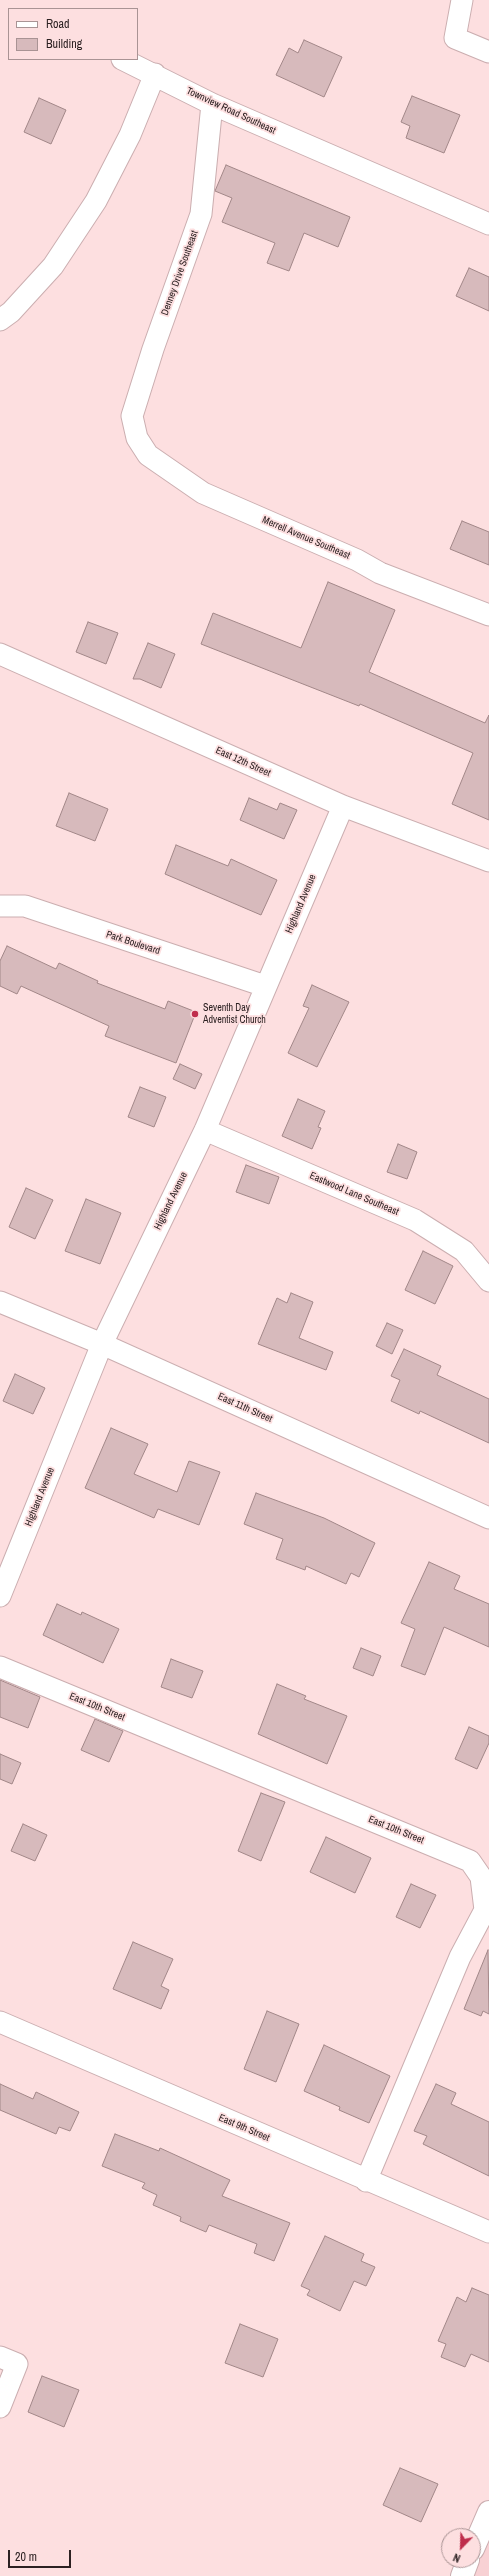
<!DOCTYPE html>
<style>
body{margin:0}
#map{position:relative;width:489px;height:2576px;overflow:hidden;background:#fddfe0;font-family:"Archivo Narrow",sans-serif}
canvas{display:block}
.legend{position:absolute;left:8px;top:8px;width:130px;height:52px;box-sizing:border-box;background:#fddfe0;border:1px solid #a99394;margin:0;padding:5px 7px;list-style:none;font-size:12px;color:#2c2122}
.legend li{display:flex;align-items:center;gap:8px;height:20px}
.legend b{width:20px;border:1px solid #a99394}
.north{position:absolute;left:441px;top:2528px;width:40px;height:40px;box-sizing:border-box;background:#fddfe0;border:1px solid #a99394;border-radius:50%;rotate:203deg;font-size:11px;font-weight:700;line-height:16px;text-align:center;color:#2c2122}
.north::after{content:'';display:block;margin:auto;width:14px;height:18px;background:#bf2e4c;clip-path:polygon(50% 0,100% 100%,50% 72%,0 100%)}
.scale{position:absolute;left:8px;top:2550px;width:63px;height:18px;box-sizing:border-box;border:2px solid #2c2122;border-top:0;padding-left:5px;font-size:12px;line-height:14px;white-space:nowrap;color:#2c2122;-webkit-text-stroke:3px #fddfe0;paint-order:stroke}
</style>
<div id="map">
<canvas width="489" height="2576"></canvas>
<ul class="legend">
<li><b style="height:5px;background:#fff"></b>Road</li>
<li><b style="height:11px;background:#d7babc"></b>Building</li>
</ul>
<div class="north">N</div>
<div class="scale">20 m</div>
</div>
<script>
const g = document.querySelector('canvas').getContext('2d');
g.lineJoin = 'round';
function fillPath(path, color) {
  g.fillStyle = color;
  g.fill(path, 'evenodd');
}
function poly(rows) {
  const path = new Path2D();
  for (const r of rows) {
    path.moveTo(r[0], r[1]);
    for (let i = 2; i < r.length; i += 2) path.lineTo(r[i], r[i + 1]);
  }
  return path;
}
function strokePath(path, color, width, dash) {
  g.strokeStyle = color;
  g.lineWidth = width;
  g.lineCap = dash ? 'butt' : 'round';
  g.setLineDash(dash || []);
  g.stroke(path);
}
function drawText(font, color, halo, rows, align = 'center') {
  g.font = font + ' "Archivo Narrow",sans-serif';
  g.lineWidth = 3.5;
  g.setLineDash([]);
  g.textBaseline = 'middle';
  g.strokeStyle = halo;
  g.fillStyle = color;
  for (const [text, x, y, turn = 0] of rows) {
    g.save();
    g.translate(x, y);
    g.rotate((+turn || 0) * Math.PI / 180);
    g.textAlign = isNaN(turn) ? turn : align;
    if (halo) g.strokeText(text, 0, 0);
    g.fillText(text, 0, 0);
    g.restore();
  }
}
fillPath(poly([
 [489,2512,489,2576,462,2576]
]), '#f8d1d4');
const building = poly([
 [304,40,342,57,324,97,276,75,289,48,298,53,304,40],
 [412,96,460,115,444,153,406,138,410,126,401,122,412,96],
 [39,98,66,110,51,144,24,132,39,98],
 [226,165,350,217,338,247,304,233,289,271,267,263,275,243,222,222,232,198,215,191,226,165],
 [469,268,489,277,489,311,456,296,469,268],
 [462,521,489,532,489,565,450,549,462,521],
 [328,582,395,610,369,672,485,723,489,715,489,820,452,804,473,753,360,704,359,706,201,644,213,613,301,648,328,582],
 [88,622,118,633,106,664,76,652,88,622],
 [148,643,175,654,161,688,140,679,133,679,148,643],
 [69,793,108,809,95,841,56,826,69,793],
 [249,798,277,810,280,803,297,810,284,839,240,820,249,798],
 [176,845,228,866,231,859,277,880,261,915,165,874,176,845],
 [7,946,56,969,59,963,98,981,97,983,165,1009,168,1001,196,1012,176,1063,105,1036,109,1026,21,986,17,994,0,986,0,961,7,946],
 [312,985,349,1002,317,1067,288,1053,309,1008,303,1006,312,985],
 [180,1064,202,1074,195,1089,173,1079,180,1064],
 [140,1087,166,1097,154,1127,128,1117,140,1087],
 [298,1099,325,1111,318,1127,321,1128,312,1149,282,1136,298,1099],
 [398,1144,417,1152,407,1179,387,1172,398,1144],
 [246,1165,279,1177,269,1204,236,1192,246,1165],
 [26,1188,53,1200,35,1239,9,1227,26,1188],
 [86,1199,121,1213,100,1264,65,1251,86,1199],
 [423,1251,453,1266,435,1304,405,1290,423,1251],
 [291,1293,313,1302,299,1338,333,1352,326,1370,258,1344,277,1298,287,1303,291,1293],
 [387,1323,403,1330,392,1354,376,1346,387,1323],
 [404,1349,441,1366,437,1375,489,1399,489,1443,420,1411,419,1414,391,1401,400,1380,391,1376,404,1349],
 [15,1374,45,1388,33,1414,3,1401,15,1374],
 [111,1428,148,1444,134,1474,177,1492,189,1461,220,1472,199,1525,158,1509,154,1518,85,1488,111,1428],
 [256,1493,324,1518,375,1543,359,1577,351,1573,346,1584,306,1566,305,1570,276,1559,283,1539,244,1524,256,1493],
 [429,1562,460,1576,454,1589,489,1604,489,1647,444,1627,425,1675,401,1666,415,1629,401,1623,429,1562],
 [57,1604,81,1615,82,1612,119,1629,103,1663,43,1635,57,1604],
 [361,1648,381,1656,373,1676,353,1668,361,1648],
 [171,1659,203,1671,192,1698,161,1687,171,1659],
 [0,1680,40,1697,28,1728,0,1717,0,1680],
 [277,1684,306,1696,304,1699,347,1716,327,1764,258,1734,277,1684],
 [95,1719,123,1731,109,1762,81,1750,95,1719],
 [469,1727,489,1736,489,1743,477,1769,455,1759,469,1727],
 [0,1754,21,1763,12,1784,0,1779,0,1754],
 [261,1793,285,1802,261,1861,238,1851,261,1793],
 [23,1824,47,1835,35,1861,11,1851,23,1824],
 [326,1837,371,1858,355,1893,310,1872,326,1837],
 [411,1884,436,1895,420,1928,396,1917,411,1884],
 [133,1942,173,1959,161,1986,169,1990,161,2009,113,1989,133,1942],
 [488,1950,489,2014,483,2011,481,2016,464,2009,488,1950],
 [267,2011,299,2024,276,2082,244,2069,267,2011],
 [324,2045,390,2076,369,2123,339,2110,340,2107,304,2091,324,2045],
 [0,2084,33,2099,36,2092,79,2112,70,2131,59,2127,56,2134,0,2110,0,2084],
 [436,2084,456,2093,451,2104,489,2122,489,2176,423,2144,427,2136,414,2131,436,2084],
 [115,2134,159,2151,160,2148,230,2180,222,2196,290,2223,274,2261,254,2253,257,2244,209,2225,206,2232,180,2221,181,2217,153,2205,157,2195,142,2188,145,2183,102,2166,115,2134],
 [325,2236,364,2254,361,2261,375,2267,366,2286,354,2281,340,2311,307,2295,310,2290,301,2286,325,2236],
 [472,2288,489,2295,489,2362,471,2354,465,2367,441,2357,446,2344,438,2341,457,2297,466,2302,472,2288],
 [240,2324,278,2339,263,2377,225,2363,240,2324],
 [42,2376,79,2390,64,2427,28,2412,42,2376],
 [400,2468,438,2484,421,2522,383,2505,400,2468]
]);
fillPath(building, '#d7babc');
strokePath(building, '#a28788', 1);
const street = poly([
 [462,0,455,38,489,52],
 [122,59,212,104,489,224],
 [212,104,201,214,153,349,132,416,137,438,148,455,203,493,357,560,380,573,489,615],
 [0,320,11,312,53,266,96,201,130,135,155,74],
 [0,654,343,806,489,861],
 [0,906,25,906,265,986],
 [205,1130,415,1220,464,1251,489,1281],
 [0,1302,102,1344,489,1518],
 [0,1596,102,1344,205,1130,343,806],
 [0,1667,470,1861,481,1877,485,1910,460,1957,366,2181],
 [0,2022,489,2232],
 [0,2357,17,2364,0,2407]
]);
const primary = poly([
 [473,2549,489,2512],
 [462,2576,468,2560]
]);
strokePath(street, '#cbaeb0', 23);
strokePath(primary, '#cbaeb0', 24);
strokePath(street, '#fff', 21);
strokePath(primary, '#fff', 22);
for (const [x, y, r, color] of [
 [195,1014,4,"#bf2e4c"]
]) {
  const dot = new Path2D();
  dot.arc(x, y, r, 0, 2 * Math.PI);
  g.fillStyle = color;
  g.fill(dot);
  strokePath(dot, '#fddfe0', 1.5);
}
drawText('10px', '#2c2122', '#fddfe0', [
 ["Townview Road Southeast",231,111,25],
 ["Denney Drive Southeast",180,273,-70],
 ["Merrell Avenue Southeast",306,538,23],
 ["East 12th Street",243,762,24],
 ["Highland Avenue",301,904,-67],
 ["Park Boulevard",133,943,18],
 ["Eastwood Lane Southeast",354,1194,23],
 ["Highland Avenue",171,1201,-64],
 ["East 11th Street",245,1408,24],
 ["Highland Avenue",40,1497,-68],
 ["East 10th Street",97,1707,22],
 ["East 10th Street",396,1830,22],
 ["East 9th Street",244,2128,23]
]);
drawText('10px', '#2c2122', '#fddfe0', [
 ["Seventh Day",203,1008],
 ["Adventist Church",203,1020]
], 'left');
</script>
